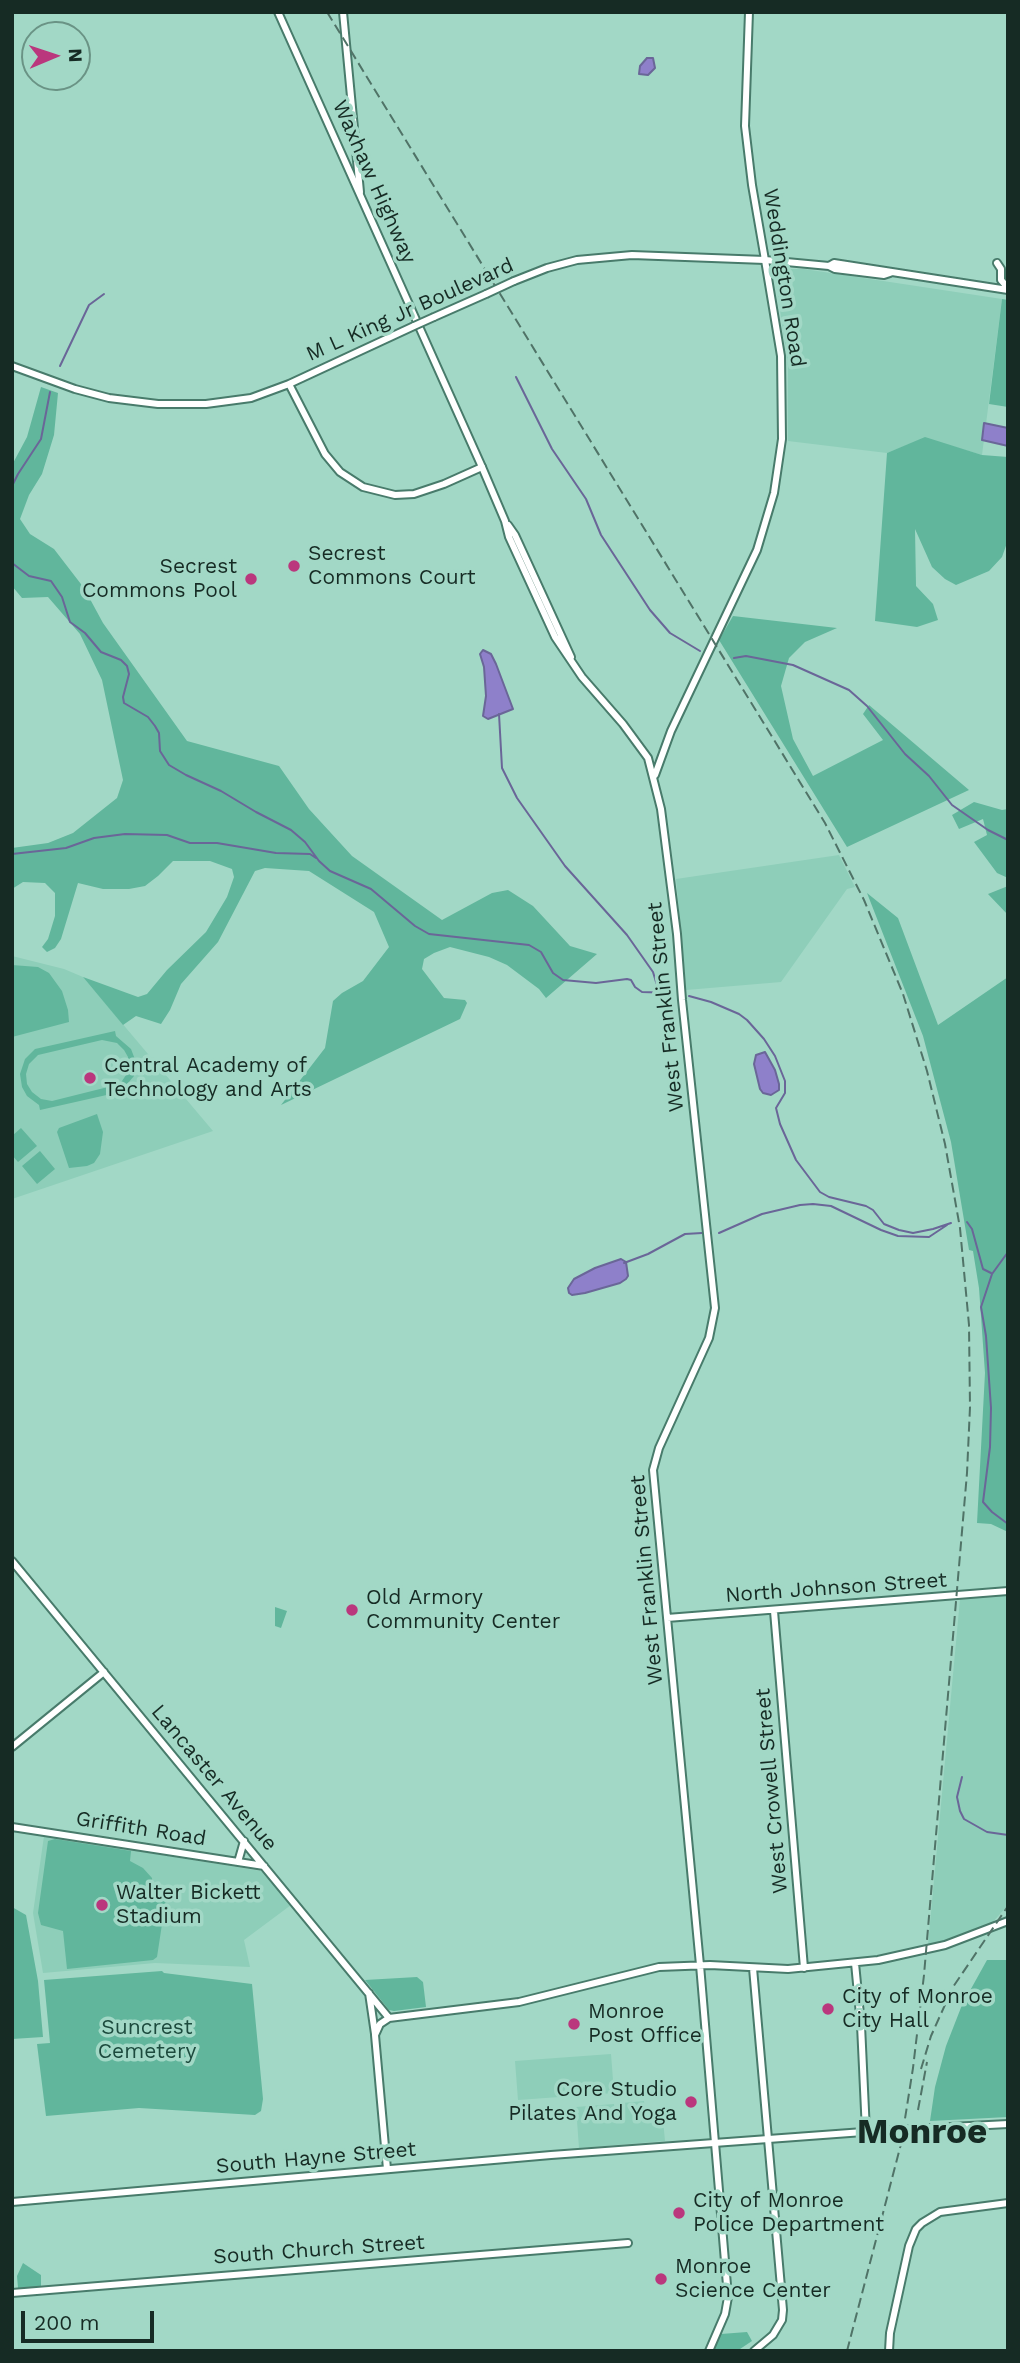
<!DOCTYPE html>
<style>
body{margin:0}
#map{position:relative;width:1020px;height:2363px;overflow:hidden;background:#a2d8c6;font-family:"Work Sans",sans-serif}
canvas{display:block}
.frame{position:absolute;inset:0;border:14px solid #162b24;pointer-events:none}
.north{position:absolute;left:21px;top:21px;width:70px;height:70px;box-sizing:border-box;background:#a2d8c6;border:2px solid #6a9385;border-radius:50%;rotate:88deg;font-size:19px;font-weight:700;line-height:28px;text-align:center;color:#162b24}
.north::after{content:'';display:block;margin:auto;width:24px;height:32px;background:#ba377d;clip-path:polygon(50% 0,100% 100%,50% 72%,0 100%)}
.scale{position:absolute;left:21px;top:2311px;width:133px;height:32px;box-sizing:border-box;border:4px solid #162b24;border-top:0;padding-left:9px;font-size:21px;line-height:24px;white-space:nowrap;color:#162b24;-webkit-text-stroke:5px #a2d8c6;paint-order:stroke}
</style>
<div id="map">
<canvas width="1020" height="2363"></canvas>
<div class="frame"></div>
<div class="north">N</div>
<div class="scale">200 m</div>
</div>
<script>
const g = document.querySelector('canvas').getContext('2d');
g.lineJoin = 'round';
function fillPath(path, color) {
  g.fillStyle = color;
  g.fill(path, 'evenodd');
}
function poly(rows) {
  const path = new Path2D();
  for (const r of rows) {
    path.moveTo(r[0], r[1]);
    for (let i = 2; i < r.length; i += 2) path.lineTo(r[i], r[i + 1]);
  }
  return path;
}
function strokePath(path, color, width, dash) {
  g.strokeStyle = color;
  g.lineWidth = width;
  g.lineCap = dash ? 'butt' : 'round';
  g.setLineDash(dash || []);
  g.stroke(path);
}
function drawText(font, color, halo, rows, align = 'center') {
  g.font = font + ' "Work Sans",sans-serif';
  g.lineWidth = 7;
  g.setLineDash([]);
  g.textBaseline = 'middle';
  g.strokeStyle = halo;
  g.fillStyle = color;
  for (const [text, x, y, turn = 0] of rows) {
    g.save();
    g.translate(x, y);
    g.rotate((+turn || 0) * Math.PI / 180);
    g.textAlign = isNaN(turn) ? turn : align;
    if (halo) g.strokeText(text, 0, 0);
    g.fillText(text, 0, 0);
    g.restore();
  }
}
fillPath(poly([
 [784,269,804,269,1002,299,982,455,925,438,887,453,788,441,788,366,775,275],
 [839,855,855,887,847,889,781,982,686,990,676,879],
 [12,956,64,969,83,977,213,1131,12,1199],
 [1008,1595,1008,1905,992,1923,959,1938,928,1945,960,1599],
 [44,1836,261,1871,291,1905,244,1940,250,1967,155,1963,43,1973,33,1913],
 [611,2054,614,2093,518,2100,515,2061],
 [644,2101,646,2121,663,2120,665,2141,579,2148,576,2107,614,2104,616,2123,623,2123,622,2103]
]), '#8eceb9');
fillPath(poly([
 [1002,299,1008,300,1008,407,989,404],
 [41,387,58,393,54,435,42,474,29,495,20,519,30,534,54,549,84,588,103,623,187,741,279,766,309,809,352,856,442,920,492,893,508,890,533,906,570,946,597,954,546,998,539,989,507,965,489,957,450,947,434,953,424,959,422,969,444,998,465,1000,467,1003,460,1019,281,1105,325,1048,333,1001,342,993,363,981,389,947,374,912,309,871,265,868,255,871,218,942,181,984,170,1010,161,1024,136,1016,123,1025,83,977,138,997,147,994,167,970,206,932,227,897,234,877,232,869,210,861,173,861,158,876,145,886,129,889,103,889,78,883,61,939,55,948,47,952,42,947,48,939,55,916,55,893,45,883,23,882,12,889,12,848,48,843,73,833,117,798,123,780,102,680,80,634,48,597,22,598,12,586,12,465,27,437],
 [925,437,982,455,1008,457,1008,540,1002,557,989,571,956,585,945,579,932,567,915,529,916,586,933,604,938,620,917,627,875,621,887,453],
 [733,616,837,628,805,642,789,658,781,686,793,739,813,776,883,740,863,714,869,705,969,790,847,847,719,640],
 [974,802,1002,810,1008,809,1008,878,997,873,974,842,987,835,983,819,959,829,952,815],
 [1008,886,1008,915,988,894],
 [867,893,898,918,938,1025,1008,977,1008,1532,991,1524,977,1523,985,1373,979,1288,973,1251,969,1250,951,1142,923,1036],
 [12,965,38,967,49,973,62,991,68,1010,69,1022,12,1037],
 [115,1031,116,1036,131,1049,136,1062,134,1076,122,1090,111,1094,40,1110,39,1105,27,1096,22,1087,20,1074,25,1059,35,1049],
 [102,1040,117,1043,124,1050,128,1057,128,1072,120,1084,52,1101,41,1099,32,1092,27,1084,26,1074,29,1064,38,1055],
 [97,1114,103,1132,100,1154,94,1163,87,1166,69,1168,57,1132,59,1128],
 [21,1128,37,1146,18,1162,12,1155,12,1136],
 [40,1151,55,1169,37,1184,22,1166],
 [275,1607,287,1611,281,1628,275,1626],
 [55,1839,131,1851,130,1861,143,1868,152,1878,153,1896,166,1898,157,1957,153,1960,67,1969,63,1931,41,1925,38,1913,48,1841],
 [12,1907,26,1915,38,1981,43,2037,12,2039],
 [987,1960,1008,1960,1008,2117,930,2121,935,2087,946,2046,962,2005],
 [162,1971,164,1973,252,1984,263,2099,261,2111,255,2115,139,2108,46,2116,37,2044,50,2043,44,1980],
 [417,1977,423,1982,426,2007,394,2011,389,2010,365,1980],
 [23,2263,41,2275,41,2287,18,2288,17,2276],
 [747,2332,752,2341,737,2351,713,2351,721,2334]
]), '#61b69c');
const water = poly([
 [647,58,653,58,655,68,648,75,639,74,640,66,647,58],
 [984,423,1008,428,1008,446,982,440,984,423],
 [483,650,491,654,496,664,513,709,488,719,483,716,486,696,484,667,480,654,483,650],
 [765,1052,775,1070,779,1084,779,1090,771,1095,763,1093,760,1089,754,1064,756,1055,765,1052],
 [621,1259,626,1262,628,1276,626,1279,620,1283,585,1293,572,1295,569,1293,568,1288,574,1279,595,1268,621,1259]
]);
fillPath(water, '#8e80ca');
strokePath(water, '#6a6698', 2);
strokePath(poly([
 [60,366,89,305,104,294],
 [516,377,552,449,586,499,601,535,650,610,670,633,700,651],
 [12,486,18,474,41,439,50,392],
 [12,563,29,576,51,581,62,597,70,622,85,633,101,652,121,660,127,666,129,674,123,697,124,703,148,717,155,726,159,733,160,751,169,765,186,775,221,791,256,812,291,830,305,842,319,861,330,871,371,889,415,926,429,934,529,945,541,952,553,973,563,980,596,983,627,979,631,980,635,987,642,992,673,993],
 [734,658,746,656,793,665,849,690,867,706,905,754,929,776,952,805,988,830,1008,840],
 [499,714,502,768,517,798,565,866,627,935,653,972,659,992],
 [12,854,66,848,94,838,125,834,167,835,190,843,217,843,276,853,310,854,316,858],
 [689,996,711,1002,739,1014,747,1020,764,1039,775,1056,785,1081,785,1093,776,1108,780,1124,796,1160,820,1192,829,1197,866,1206,873,1210,884,1224,899,1230,913,1233,933,1229,951,1223],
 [967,1222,972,1229,983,1269,991,1273],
 [719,1233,762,1214,800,1205,813,1204,831,1206,881,1230,898,1236,929,1237,947,1225],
 [1008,1252,992,1274,981,1307,986,1336,991,1408,990,1447,983,1502,992,1512,1008,1524],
 [624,1263,648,1254,685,1234,702,1233],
 [962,1777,957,1797,960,1811,964,1819,987,1832,1008,1835]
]), '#6a6698', 2);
const secondary = poly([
 [343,12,360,192],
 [482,467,505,521,509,537,555,637,582,677,623,724,648,758,661,809,677,934,682,1000,715,1308,709,1338,659,1448,653,1470,700,1965,728,2297,725,2314,709,2351],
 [508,525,515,535,571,657],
 [655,775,671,731,757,550,774,493,782,439,781,356,765,260],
 [12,1561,389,2018],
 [774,1611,804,1968],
 [667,1618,1008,1591],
 [12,1747,104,1672],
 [12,1827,264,1866],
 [238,1862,244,1841],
 [855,1963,861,2025,866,2132],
 [753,1968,783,2310,782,2320,773,2335,754,2351],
 [369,1993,375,2034],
 [387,2169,375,2035,380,2024,389,2018,519,2002,659,1967,710,1965,788,1969,878,1960,945,1945,1008,1921],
 [12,2293,628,2243],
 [889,2351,890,2333,909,2246,916,2229,922,2223,940,2212,1008,2203]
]);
const primary = poly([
 [278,12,482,467,444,484,414,494,395,495,363,487,340,472,325,454,289,384],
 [749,12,745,126,752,185,765,260],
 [997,263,1001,269,1001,280,1008,288],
 [829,266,835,269,884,275,890,273],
 [514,281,547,268,577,260,632,255,765,260,829,266,834,263,1008,290],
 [434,317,486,294],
 [12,366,75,389,109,398,158,404,206,404,251,398,289,384,414,326],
 [931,2128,1008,2124],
 [12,2202,551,2155,877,2131]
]);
strokePath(secondary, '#487b6b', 10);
strokePath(primary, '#487b6b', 10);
strokePath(secondary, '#fff', 6);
strokePath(primary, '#fff', 6);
strokePath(poly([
 [327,12,825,823,864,900,903,994,927,1071,945,1144,960,1228,969,1325,970,1407,967,1473,924,1975,913,2068,901,2144,847,2351],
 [921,2069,931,2036,953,1987,1008,1906],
 [918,2110,927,2062]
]), '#507367', 2, [10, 5]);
const primaryBridge = poly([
 [486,294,514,281],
 [414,326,434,317],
 [877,2131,931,2128]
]);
strokePath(primaryBridge, '#487b6b', 10, []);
strokePath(primaryBridge, '#fff', 6);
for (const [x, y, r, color] of [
 [294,566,7,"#ba377d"],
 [251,579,7,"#ba377d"],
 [90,1078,7,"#ba377d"],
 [352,1610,7,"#ba377d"],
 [102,1905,7,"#ba377d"],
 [828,2009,7,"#ba377d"],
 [574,2024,7,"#ba377d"],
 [691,2102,7,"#ba377d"],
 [679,2213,7,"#ba377d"],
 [661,2279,7,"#ba377d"]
]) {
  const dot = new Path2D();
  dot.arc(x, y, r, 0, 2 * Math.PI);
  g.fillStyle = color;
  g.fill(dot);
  strokePath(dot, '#a2d8c6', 2.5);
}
drawText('21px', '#162b24', '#a2d8c6', [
 ["Waxhaw Highway",374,182,66],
 ["Weddington Road",784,278,81],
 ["M L King Jr Boulevard",410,310,-24],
 ["West Franklin Street",666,1007,-96],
 ["West Franklin Street",647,1580,-95],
 ["North Johnson Street",836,1588,-4],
 ["Lancaster Avenue",214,1778,50],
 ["West Crowell Street",772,1791,-95],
 ["Griffith Road",141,1829,9],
 ["South Hayne Street",316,2158,-5],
 ["South Church Street",319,2250,-4]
]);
drawText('21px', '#162b24', '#a2d8c6', [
 ["Secrest",308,554],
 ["Commons Court",308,578],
 ["Secrest",237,567,"right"],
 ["Commons Pool",237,591,"right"],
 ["Central Academy of",104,1066],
 ["Technology and Arts",104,1090],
 ["Old Armory",366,1598],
 ["Community Center",366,1622],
 ["Walter Bickett",116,1893],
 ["Stadium",116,1917],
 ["City of Monroe",842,1997],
 ["City Hall",842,2021],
 ["Monroe",588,2012],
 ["Post Office",588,2036],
 ["Core Studio",677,2090,"right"],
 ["Pilates And Yoga",677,2114,"right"],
 ["City of Monroe",693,2201],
 ["Police Department",693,2225],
 ["Monroe",675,2267],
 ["Science Center",675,2291]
], 'left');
drawText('21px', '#1c4a3d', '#a2d8c6', [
 ["Suncrest",147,2028],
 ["Cemetery",147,2052]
]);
drawText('bold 35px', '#162b24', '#a2d8c6', [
 ["Monroe",922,2133]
]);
</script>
